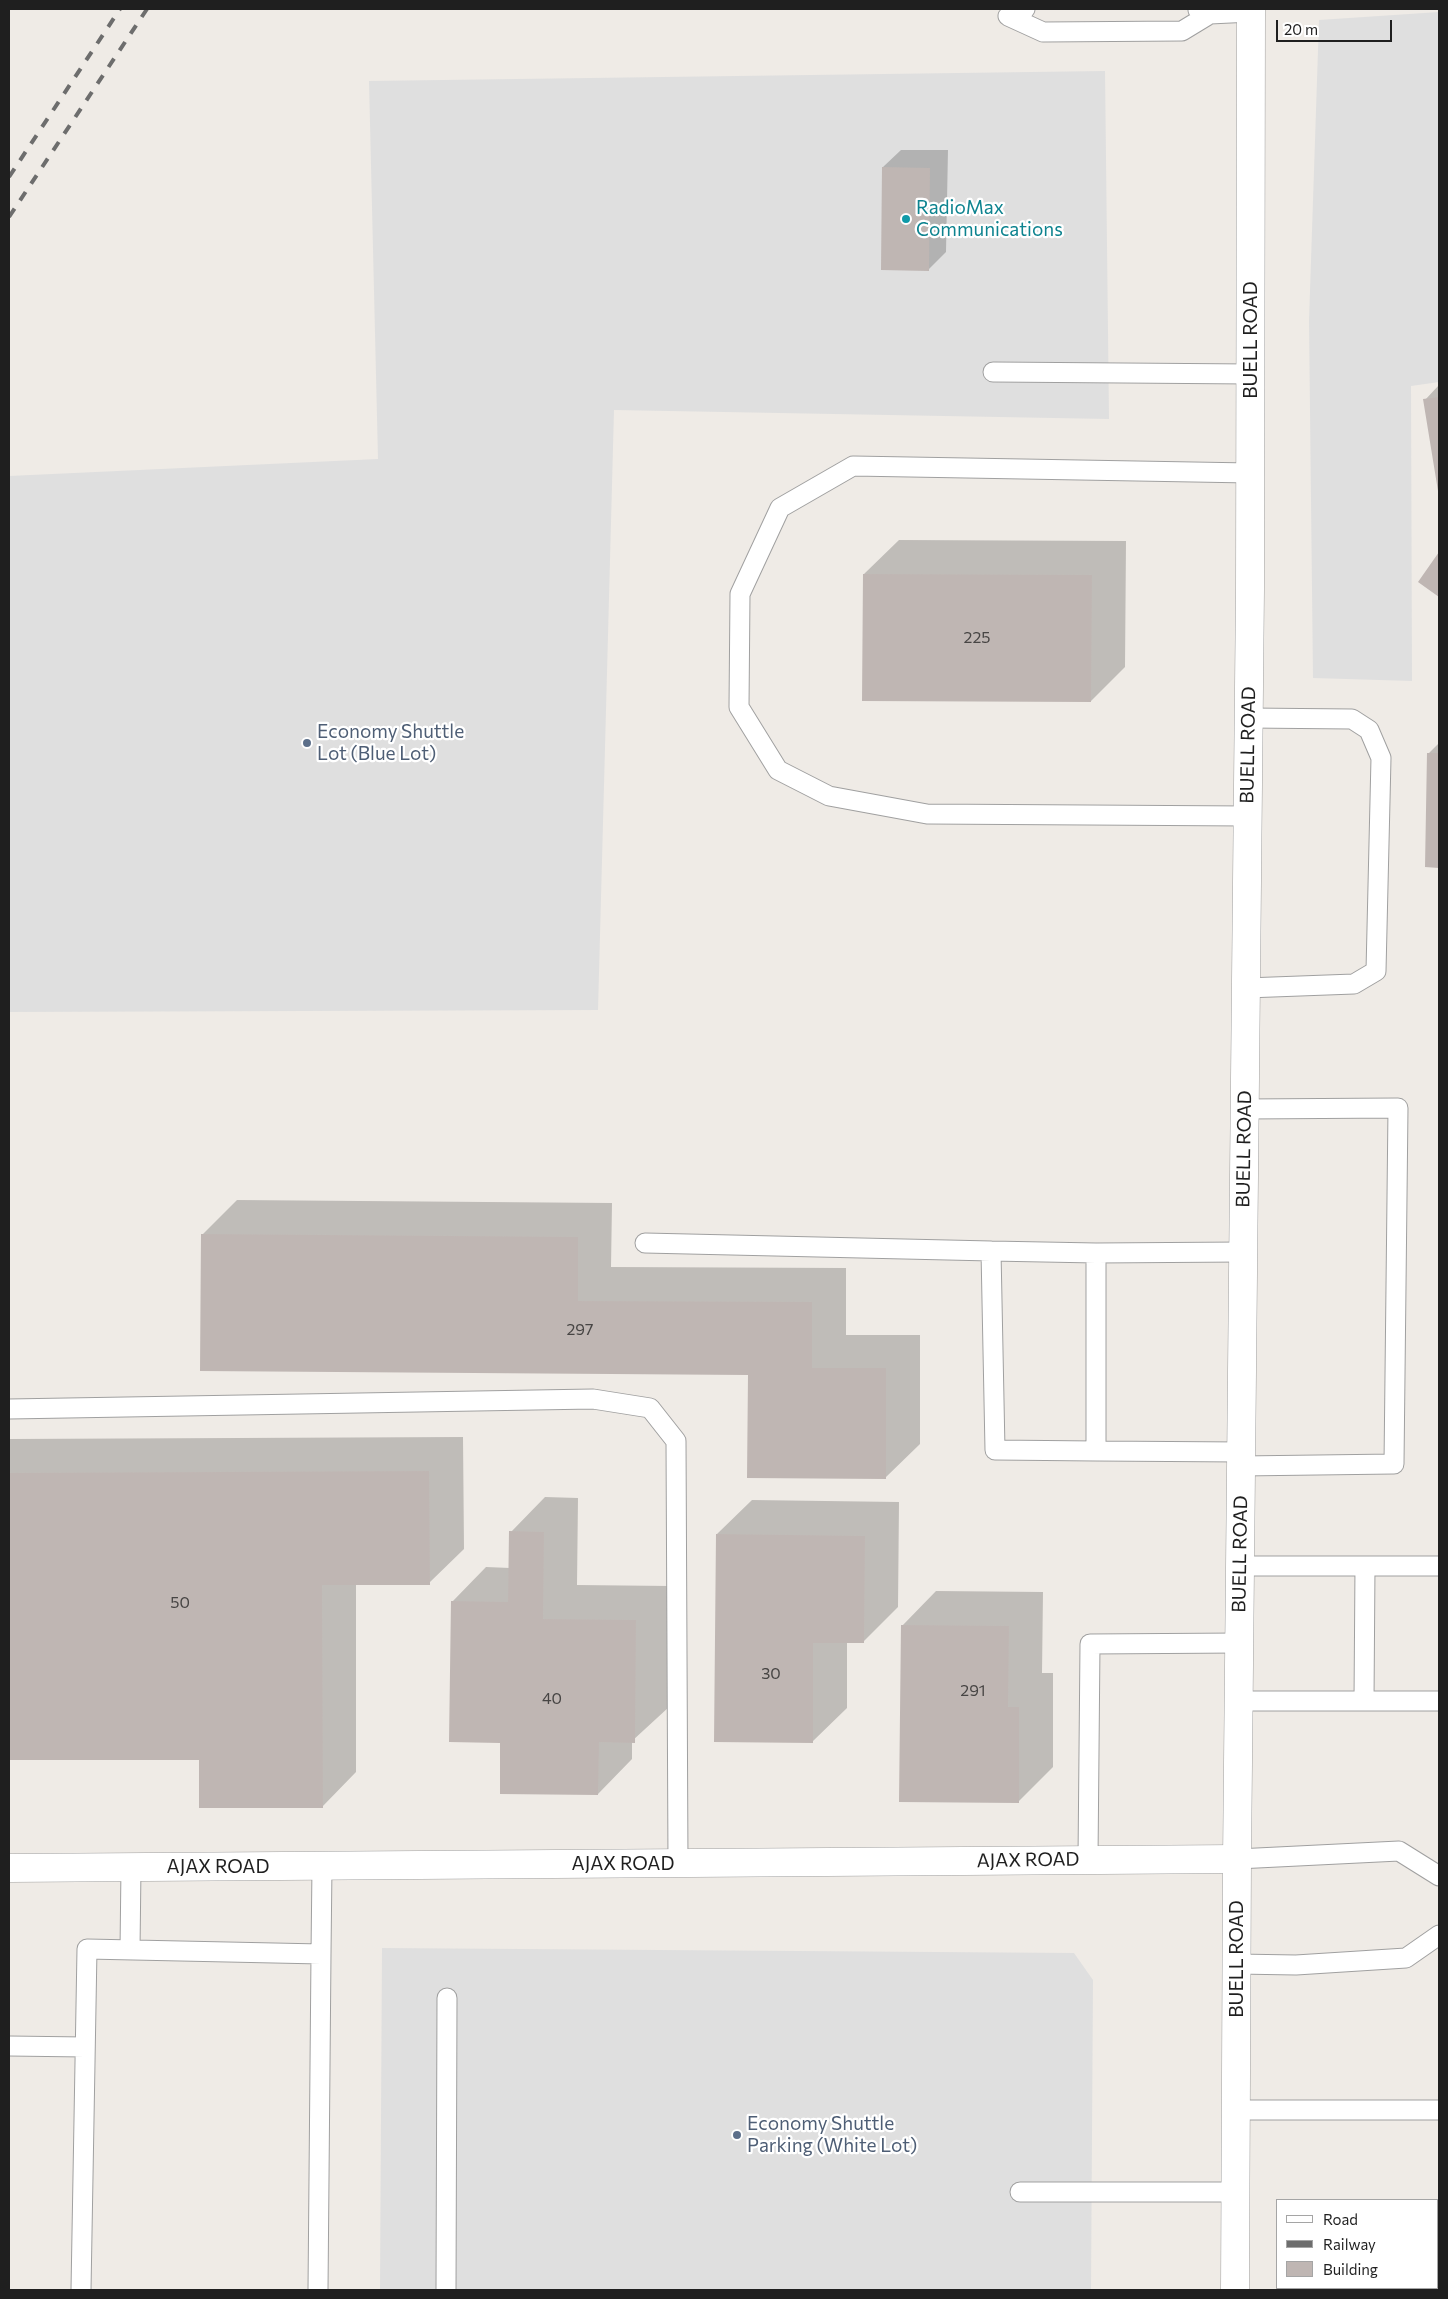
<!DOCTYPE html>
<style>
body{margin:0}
#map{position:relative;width:1448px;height:2299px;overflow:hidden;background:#efebe6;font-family:Commissioner,sans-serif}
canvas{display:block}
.frame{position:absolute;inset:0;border:10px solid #1f1f1f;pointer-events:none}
.legend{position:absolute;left:1276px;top:2199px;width:162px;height:90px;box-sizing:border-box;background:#fff;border:1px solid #a5a5a5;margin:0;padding:6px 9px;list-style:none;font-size:15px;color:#1f1f1f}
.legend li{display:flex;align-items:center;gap:10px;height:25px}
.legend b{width:25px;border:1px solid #a5a5a5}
.scale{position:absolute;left:1276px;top:20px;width:116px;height:22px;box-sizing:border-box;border:2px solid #1f1f1f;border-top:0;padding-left:6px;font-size:15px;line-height:18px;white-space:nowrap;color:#1f1f1f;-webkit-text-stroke:4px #fff;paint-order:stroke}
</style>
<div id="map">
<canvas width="1448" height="2299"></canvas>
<div class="frame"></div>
<ul class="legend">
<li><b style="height:6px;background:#fff"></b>Road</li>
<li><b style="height:6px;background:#6d6d6d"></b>Railway</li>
<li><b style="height:14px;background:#bfb6b3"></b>Building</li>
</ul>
<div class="scale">20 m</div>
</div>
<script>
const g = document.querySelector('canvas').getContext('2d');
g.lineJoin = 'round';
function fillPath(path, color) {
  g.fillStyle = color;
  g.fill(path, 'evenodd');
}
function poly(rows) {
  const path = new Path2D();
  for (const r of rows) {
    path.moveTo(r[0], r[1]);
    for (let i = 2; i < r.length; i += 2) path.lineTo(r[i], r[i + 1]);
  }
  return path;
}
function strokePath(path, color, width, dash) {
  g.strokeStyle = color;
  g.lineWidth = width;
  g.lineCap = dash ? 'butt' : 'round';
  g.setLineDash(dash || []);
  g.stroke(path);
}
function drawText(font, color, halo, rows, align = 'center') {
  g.font = font + ' Commissioner,sans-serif';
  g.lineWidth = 4.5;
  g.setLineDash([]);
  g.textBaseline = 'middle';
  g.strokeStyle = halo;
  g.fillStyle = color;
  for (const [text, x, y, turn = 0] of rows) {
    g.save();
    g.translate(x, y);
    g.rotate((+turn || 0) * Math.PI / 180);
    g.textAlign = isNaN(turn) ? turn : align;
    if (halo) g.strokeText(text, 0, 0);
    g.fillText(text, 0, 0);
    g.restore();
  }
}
fillPath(poly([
 [1439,12,1439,382,1411,386,1412,681,1313,678,1309,321,1319,20],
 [1105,71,1109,419,614,410,598,1010,9,1012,9,476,378,459,369,81],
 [382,1948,1074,1953,1093,1980,1091,2290,380,2290]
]), '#dfdfdf');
fillPath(poly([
 [901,150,948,150,946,252,928,270,883,167],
 [1439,385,1439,489,1425,400],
 [899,540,1126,541,1125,667,1091,701,864,574],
 [1439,743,1439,866,1426,866,1429,753],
 [237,1200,612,1203,611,1267,846,1268,846,1335,920,1335,920,1444,885,1478,749,1374,202,1235],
 [463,1437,464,1549,429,1583,356,1584,356,1772,322,1807,200,1758,9,1759,9,1439],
 [545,1497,578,1498,577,1585,670,1586,669,1707,632,1741,632,1759,598,1794,502,1742,452,1602,486,1567,510,1568,511,1532],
 [752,1500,899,1502,898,1607,863,1642,847,1642,847,1708,812,1742,717,1534],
 [936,1591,1043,1592,1042,1673,1053,1673,1053,1767,1018,1802,902,1626]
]), '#0003');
fillPath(poly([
 [882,167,930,168,929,271,881,270],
 [1439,397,1439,491,1438,491,1423,399],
 [1439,552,1439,597,1418,582],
 [863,574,1092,575,1091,702,862,701],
 [1427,753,1439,753,1439,868,1425,867],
 [201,1234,578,1237,578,1301,812,1302,812,1368,886,1368,886,1479,747,1478,748,1375,200,1371],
 [429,1471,430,1585,322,1585,323,1808,199,1808,199,1760,9,1760,9,1473],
 [509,1531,544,1532,543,1619,636,1620,635,1743,599,1742,598,1795,500,1794,500,1743,449,1742,451,1601,508,1602],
 [716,1534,865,1536,864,1643,813,1643,813,1743,714,1742],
 [901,1625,1009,1626,1008,1707,1019,1707,1019,1803,899,1802]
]), '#bfb6b3');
const service = poly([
 [1025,9,1008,16,1043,32,1182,31,1210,14],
 [1198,10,1210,14,1251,12],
 [993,372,1251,374],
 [1247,816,927,814,829,796,778,770,739,707,740,594,780,508,853,466,1250,473],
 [1246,988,1354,984,1376,971,1381,758,1369,730,1352,719,1249,718],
 [645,1243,991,1251],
 [1096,1253,991,1251,995,1450,1096,1451],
 [9,1409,593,1399,650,1408,676,1441,678,1863],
 [1242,1452,1096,1451,1096,1253,1243,1252],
 [1241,1466,1394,1464,1398,1108,1245,1109],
 [1240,1566,1439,1566],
 [1239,1701,1439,1701],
 [1364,1701,1365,1566],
 [1088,1859,1090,1644,1240,1643],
 [1237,1859,1399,1851,1439,1876],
 [130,1950,131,1867],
 [321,1954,322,1866],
 [1237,1964,1296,1965,1406,1958,1439,1935],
 [9,2046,85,2047],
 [1236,2110,1439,2110],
 [1020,2192,1236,2192],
 [81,2290,87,1949,321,1954,318,2290],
 [446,2290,447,1998]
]);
const minor = poly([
 [9,1868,1237,1859]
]);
const tertiary = poly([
 [1235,2290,1237,1859,1250,589,1251,9]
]);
strokePath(service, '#a0a0a0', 21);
strokePath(minor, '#a0a0a0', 29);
strokePath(tertiary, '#a0a0a0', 29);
strokePath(service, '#fff', 19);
strokePath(minor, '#fff', 28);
strokePath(tertiary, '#fff', 28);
strokePath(poly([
 [9,177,120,9],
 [9,217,147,9]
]), '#6d6d6d', 4, [10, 10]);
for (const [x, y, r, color] of [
 [906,219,5,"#0f9aa8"],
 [307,743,5,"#5c6f8a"],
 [737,2135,5,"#5c6f8a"]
]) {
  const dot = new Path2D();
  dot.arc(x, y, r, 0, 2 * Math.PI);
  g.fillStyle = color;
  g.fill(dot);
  strokePath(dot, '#fff', 2);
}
drawText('16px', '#474544', null, [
 ["225",977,638],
 ["297",580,1330],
 ["50",180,1603],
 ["30",771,1674],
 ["291",973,1691],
 ["40",552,1699]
]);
drawText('19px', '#0d838f', '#fff', [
 ["RadioMax",916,208],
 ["Communications",916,230]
], 'left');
drawText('19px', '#1f1f1f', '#fff', [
 ["BUELL ROAD",1251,340,-90],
 ["BUELL ROAD",1248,745,-89],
 ["BUELL ROAD",1244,1149,-89],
 ["BUELL ROAD",1240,1554,-89],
 ["AJAX ROAD",1028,1860,-1],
 ["AJAX ROAD",623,1864],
 ["AJAX ROAD",218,1867],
 ["BUELL ROAD",1237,1959,-90]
]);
drawText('19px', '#4e5e75', '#fff', [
 ["Economy Shuttle",317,732],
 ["Lot (Blue Lot)",317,754],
 ["Economy Shuttle",747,2124],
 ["Parking (White Lot)",747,2146]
], 'left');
</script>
